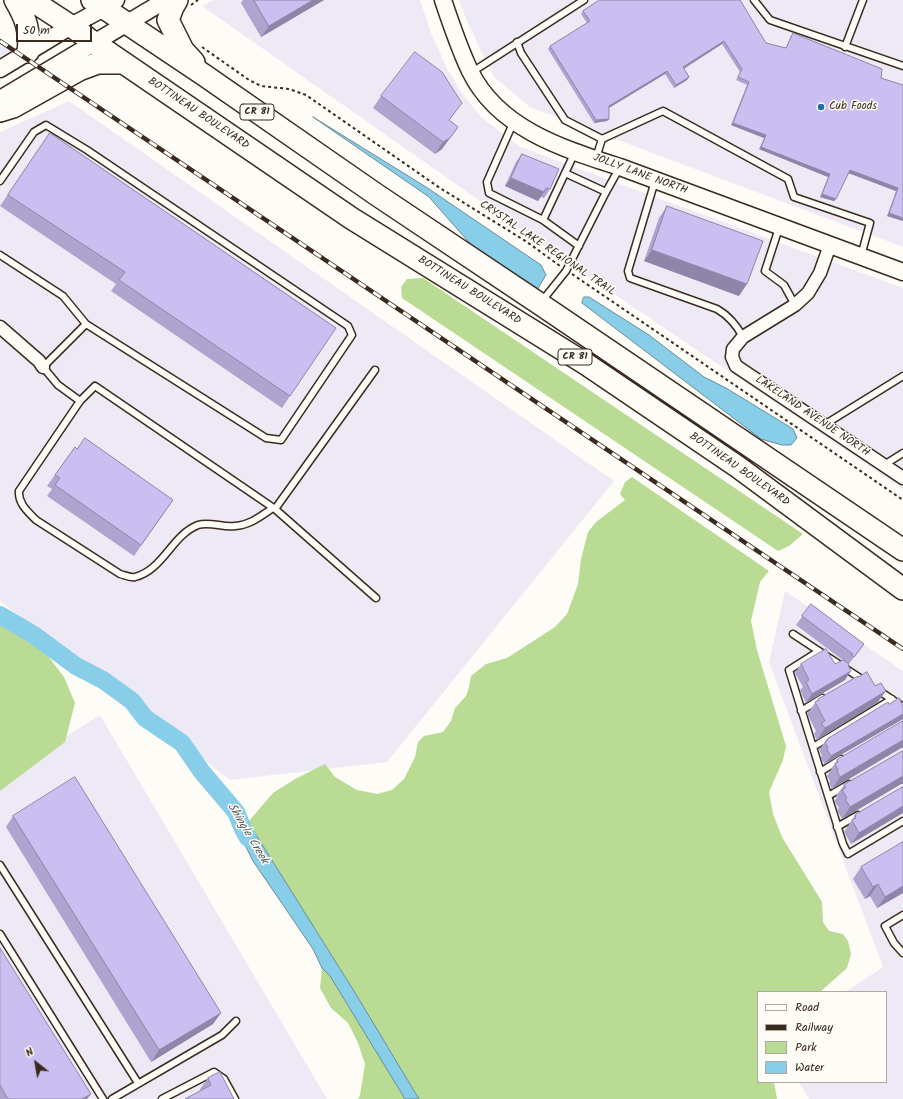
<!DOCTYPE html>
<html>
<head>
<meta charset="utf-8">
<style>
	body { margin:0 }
	#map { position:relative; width:903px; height:1099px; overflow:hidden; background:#fdfcf7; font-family:Kalam,sans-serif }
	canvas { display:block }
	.legend { position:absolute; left:757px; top:991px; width:130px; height:92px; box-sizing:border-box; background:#fdfcf7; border:1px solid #afa8a0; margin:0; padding:5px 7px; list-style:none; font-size:12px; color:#3b2a1e }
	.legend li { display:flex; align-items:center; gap:8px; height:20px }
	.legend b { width:20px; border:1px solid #afa8a0 }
	.north { position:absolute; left:16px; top:1043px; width:40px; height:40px; -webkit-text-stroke:3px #fdfcf7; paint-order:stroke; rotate:329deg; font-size:11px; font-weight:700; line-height:16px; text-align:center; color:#3b2a1e }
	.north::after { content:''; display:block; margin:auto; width:14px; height:18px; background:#3b2a1e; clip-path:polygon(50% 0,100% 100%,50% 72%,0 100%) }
	.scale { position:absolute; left:16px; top:24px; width:76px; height:18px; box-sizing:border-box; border:2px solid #3b2a1e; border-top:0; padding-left:5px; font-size:12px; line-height:14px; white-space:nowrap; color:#3b2a1e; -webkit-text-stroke:3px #fdfcf7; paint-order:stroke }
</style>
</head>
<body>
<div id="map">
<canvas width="903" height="1099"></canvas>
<ul class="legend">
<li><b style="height:5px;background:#fdfcf7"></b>Road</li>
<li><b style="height:5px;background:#3b2a1e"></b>Railway</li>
<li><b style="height:11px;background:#b9db94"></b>Park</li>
<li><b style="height:11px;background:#88cee9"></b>Water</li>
</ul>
<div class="north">N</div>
<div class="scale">50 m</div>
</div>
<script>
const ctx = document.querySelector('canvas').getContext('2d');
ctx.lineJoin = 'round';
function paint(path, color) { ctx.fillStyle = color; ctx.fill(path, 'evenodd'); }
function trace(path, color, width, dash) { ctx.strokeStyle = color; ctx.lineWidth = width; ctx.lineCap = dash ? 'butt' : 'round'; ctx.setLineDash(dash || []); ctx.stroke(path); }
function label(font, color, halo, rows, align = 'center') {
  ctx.font = font + ' Kalam,sans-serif'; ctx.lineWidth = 3; ctx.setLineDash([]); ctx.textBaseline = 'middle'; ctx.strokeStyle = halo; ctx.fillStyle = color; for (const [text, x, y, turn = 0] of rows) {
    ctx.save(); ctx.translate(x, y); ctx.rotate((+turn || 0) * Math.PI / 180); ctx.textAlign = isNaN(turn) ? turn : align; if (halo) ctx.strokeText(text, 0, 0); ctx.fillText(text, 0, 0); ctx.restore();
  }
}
paint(new Path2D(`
	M 213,0 L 420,0 L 431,33 L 447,68 L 461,92 L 481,117 L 519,146 L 579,169 L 903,288 L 903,489 L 577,269 L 202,6 Z
	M 459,0 L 903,0 L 903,247 L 530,107 L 493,76 L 467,21 Z
	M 0,43 L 16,53 L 0,63 Z
	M 69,101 L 614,481 L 387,762 L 230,780 L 0,601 L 0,132 Z
	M 785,591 L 903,671 L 903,1099 L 809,1099 L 799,1082 L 886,1082 L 886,992 L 845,992 L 883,967 L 769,662 Z
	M 100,715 L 327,1099 L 0,1099 L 0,778 Z`), '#eeeaf5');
paint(new Path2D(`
	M 423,278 L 803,534 L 789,546 L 778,551 L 402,298 L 401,287 L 407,279 Z
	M 632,477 L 769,571 L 760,582 L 751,621 L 757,650 L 786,746 L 783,760 L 769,792 L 773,814 L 782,837 L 822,902 L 823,922 L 829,931 L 843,934 L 848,941 L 851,954 L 847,968 L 820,992 L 758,992 L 758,1082 L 774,1082 L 777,1099 L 419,1099 L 357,996 L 248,822 L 273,793 L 295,779 L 325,764 L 335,777 L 357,790 L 377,794 L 392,790 L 404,779 L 415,757 L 418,742 L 424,736 L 443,732 L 451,721 L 455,708 L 466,696 L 469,687 L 471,676 L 486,664 L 507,658 L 555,627 L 567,614 L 578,584 L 581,559 L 588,532 L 596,522 L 625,500 L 620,494 L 625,482 Z
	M 0,621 L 48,656 L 64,677 L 75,703 L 65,742 L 0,791 Z
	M 322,968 L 330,976 L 405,1099 L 358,1099 L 360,1095 L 365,1064 L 358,1043 L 348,1023 L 331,1008 L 320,988 Z`), '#b9db94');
const water = new Path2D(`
	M 313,117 L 426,187 L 541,265 L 546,275 L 537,290 L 474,248 L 429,197 Z
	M 584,297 L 589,297 L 649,335 L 704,377 L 726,388 L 793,429 L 797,438 L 791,445 L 782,445 L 761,439 L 582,303 Z
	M 238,810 L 248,822 L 357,996 L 419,1099 L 405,1099 L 330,976 L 322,968 L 313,949 L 253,861 L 236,827 Z`);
paint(water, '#88cee9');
trace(water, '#698c98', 1);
trace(new Path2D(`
	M 0,615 L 34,635 L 76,666 L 103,680 L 132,701 L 145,718 L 182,743 L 202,772 L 236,812 L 243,829 L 248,838`), '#88cee9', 18);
const lane = new Path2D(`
	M 754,0 L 770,20 L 903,66
	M 517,42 L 521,53 L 565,120 L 602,139 L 663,111 L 788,179 L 794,197 L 870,223 L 861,256
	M 845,47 L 863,0
	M 472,72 L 584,0
	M 514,121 L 487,182 L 489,193 L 543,220 L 579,246
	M 596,158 L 602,139
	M 0,181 L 34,132 L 46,125 L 87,150 L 348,326 L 352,335 L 281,440 L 266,438 L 86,324 L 43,367 L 58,385 L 80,401 L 19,491 C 18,503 27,511 36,520 L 120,574 C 124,575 130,578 135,577 C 163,570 172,535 198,525 C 210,521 223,528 235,526 C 250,525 261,516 273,508
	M 655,181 L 628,271 L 630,278 L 717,309 C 729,316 736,324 743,337
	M 606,192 L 620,167
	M 543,220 L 575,152
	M 779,228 L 765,271 L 784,285 L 795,305
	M 0,255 L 63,296 L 86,324
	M 542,301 L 566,271 L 606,192 L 565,173
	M 80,401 L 95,386 L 275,509 L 376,598
	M 824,425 L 903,376
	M 884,465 L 903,453
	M 275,509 L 375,370
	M 793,634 L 863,680
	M 819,651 L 789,670 L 843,844 L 848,854 L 903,821
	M 878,690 L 903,707
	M 801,711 L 822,698
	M 813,747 L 892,699
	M 820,772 L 841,759
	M 828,796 L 849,784
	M 837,827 L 858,815
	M 0,865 L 138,1083
	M 903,915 L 885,926 L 894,943 L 903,953
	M 0,934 L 103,1099
	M 112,1099 L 222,1035 L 236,1021
	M 162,1099 L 214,1072 L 224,1079 L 235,1099`);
const street = new Path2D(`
	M 830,245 L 820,273 L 808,293 L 795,305 L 743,337 L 733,349 L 732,357 L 736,366 L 903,478
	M 0,327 L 39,361 L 43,367`);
const secondary = new Path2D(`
	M 443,0 C 451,24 459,48 470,71 C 498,129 564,149 620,167 L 903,272
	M 0,69 L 71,26 L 104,8 L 116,0
	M 0,99 L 166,0`);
const highway = new Path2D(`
	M 15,0 C 25,17 31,31 28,52
	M 31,0 L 71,26 L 93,42 L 351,218 L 586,364 L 738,467 L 903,589
	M 92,0 L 204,75 L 377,195 L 540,304 L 903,550
	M 177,0 L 173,7 L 168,20 L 183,50 L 194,62
	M 0,111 L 13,107 L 79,70 L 98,63 L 123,63`);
trace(lane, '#3b2a1e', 9);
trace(street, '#3b2a1e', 15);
trace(secondary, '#3b2a1e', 19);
trace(highway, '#3b2a1e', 24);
trace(new Path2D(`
	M 191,5 L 198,0
	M 202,47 L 249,80 L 261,86 L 289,89 L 306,95 L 440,188 L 527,242 L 560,266
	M 572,274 L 903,500`), '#3b2a1e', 2, [3, 3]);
trace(lane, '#fdfcf7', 6);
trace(street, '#fdfcf7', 12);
trace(secondary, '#fdfcf7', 16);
trace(highway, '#fdfcf7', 21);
const rail = new Path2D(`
	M 0,41 L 903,649`);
trace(rail, '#3b2a1e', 4.5);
trace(rail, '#fdfcf7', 3, [9]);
paint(new Path2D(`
	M 243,0 L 324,0 L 261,37 L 241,3 Z
	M 583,11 L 766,43 L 786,48 L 791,36 L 793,33 L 881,78 L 903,85 L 903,221 L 887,216 L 896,191 L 849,173 L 834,201 L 820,197 L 828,177 L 759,149 L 764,138 L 731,125 L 747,85 L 736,80 L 740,72 L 722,44 L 684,69 L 689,77 L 687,80 L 674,88 L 665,74 L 609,108 L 609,119 L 607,121 L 594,123 L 548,49 L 550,46 L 587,23 L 581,14 Z
	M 381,96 L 454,114 L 449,120 L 450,138 L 442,149 L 435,154 L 373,108 Z
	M 50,133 L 290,396 L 282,408 L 111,291 L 116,284 L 0,206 Z
	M 522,154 L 550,189 L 544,198 L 541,197 L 538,201 L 505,186 L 516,162 Z
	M 667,206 L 739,296 L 644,261 L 659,218 Z
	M 75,447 L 173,500 L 134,556 L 47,496 L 52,489 L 47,486 Z
	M 811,604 L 864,644 L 848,665 L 845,680 L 806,703 L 800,690 L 803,687 L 795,673 L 801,664 L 835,664 L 844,661 L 796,625 Z
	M 818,699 L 878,702 L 817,740 L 814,734 L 816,731 L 807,714 Z
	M 889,704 L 903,706 L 903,719 L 825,764 L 821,759 L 821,757 L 822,756 L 819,750 L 827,739 Z
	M 901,748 L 832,789 L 829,783 L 830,781 L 827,776 L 837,760 Z
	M 903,751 L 903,784 L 901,784 L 842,819 L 837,810 L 839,808 L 834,801 L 837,798 L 836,796 L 844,785 Z
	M 903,787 L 851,844 L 844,832 L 855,815 Z
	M 13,816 L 213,1024 L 151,1062 L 6,827 Z
	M 861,867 L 903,893 L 877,908 L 870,896 L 865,899 L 853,879 Z
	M 0,948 L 87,1099 L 0,1099 Z
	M 208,1078 L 234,1099 L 201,1091 L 200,1089 Z`), '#afa4cf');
paint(new Path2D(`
	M 313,0 L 324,0 L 261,37 L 269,26 Z
	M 724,41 L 722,44 L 681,70 L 683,67 Z
	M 667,71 L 665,74 L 607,109 L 609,106 Z
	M 689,77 L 687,80 L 674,88 L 676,85 Z
	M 609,119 L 607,121 L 594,123 L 596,120 Z
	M 733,123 L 766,135 L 764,138 L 731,125 Z
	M 458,127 L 442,149 L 435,154 L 443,142 Z
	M 761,147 L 830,174 L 828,177 L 759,149 Z
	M 850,170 L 898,188 L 896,191 L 848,173 Z
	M 511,178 L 544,192 L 538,201 L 505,186 Z
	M 822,194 L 836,199 L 834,201 L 820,197 Z
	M 889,213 L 903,218 L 903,221 L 887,216 Z
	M 652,250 L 747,284 L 739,296 L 644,261 Z
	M 851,671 L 845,680 L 806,703 L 812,694 Z
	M 886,691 L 878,702 L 817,740 L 825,728 Z
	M 903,714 L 903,719 L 825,764 L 831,756 Z
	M 903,740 L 903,748 L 901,748 L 832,789 L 840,777 Z
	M 903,776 L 903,784 L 901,784 L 842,819 L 850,807 Z
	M 903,806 L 903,813 L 851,844 L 859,833 Z
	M 878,884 L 870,896 L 865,899 L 873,887 Z
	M 903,886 L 903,893 L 877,908 L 885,897 Z
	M 221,1013 L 213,1024 L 151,1062 L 159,1050 Z
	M 91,1094 L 87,1099 L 82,1099 Z`), '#8e86a9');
const building = new Path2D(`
	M 254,0 L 313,0 L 269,26 Z
	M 600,0 L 740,0 L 766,43 L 786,48 L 793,33 L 882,69 L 881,78 L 903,85 L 903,218 L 889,213 L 898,188 L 850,170 L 836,199 L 822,194 L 830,174 L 761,147 L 766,135 L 733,123 L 749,82 L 738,77 L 742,69 L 724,41 L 683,67 L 689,77 L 676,85 L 667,71 L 609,106 L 609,119 L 596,120 L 550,46 L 590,21 L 583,11 Z
	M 415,52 L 442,72 L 462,103 L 449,120 L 458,127 L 450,138 L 443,142 L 381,96 Z
	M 50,133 L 336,328 L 290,396 L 119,280 L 125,272 L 8,195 Z
	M 522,154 L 559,169 L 550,189 L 546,188 L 544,192 L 511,178 Z
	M 667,206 L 763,241 L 747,284 L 652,250 Z
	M 85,438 L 173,500 L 141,545 L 55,485 L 60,478 L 55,475 L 75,447 L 77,449 Z
	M 811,604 L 864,644 L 854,657 L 851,655 L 853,654 L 802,616 Z
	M 826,649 L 835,664 L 843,660 L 849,664 L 848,665 L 851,671 L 812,694 L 806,682 L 809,680 L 801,664 Z
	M 867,672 L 875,686 L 881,683 L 886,691 L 825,728 L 821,723 L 825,721 L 815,702 L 819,700 L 818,699 L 858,676 L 858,677 Z
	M 899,698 L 903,706 L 903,714 L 831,756 L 827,750 L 827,749 L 828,748 L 825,742 L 828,740 L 827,739 L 888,702 L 889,704 Z
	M 903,721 L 903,740 L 840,777 L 837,771 L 838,770 L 835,764 L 838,762 L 837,760 Z
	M 903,751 L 903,776 L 850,807 L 845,799 L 847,798 L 842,790 L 846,788 L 844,785 Z
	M 75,777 L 221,1013 L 159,1050 L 13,816 Z
	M 903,787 L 903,806 L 859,833 L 852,820 L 856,818 L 855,815 Z
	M 903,842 L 903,886 L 885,897 L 878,884 L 873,887 L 861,867 Z
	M 0,948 L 91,1094 L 82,1099 L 8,1099 L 0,1085 Z
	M 220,1072 L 234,1099 L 185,1099 L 211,1085 L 208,1078 Z`);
paint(building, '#cbbff1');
trace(building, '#8e86a9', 1);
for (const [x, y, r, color] of [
	[821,107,4,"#1f6fb2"]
]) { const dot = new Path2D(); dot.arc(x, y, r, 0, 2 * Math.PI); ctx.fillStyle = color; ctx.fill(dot); trace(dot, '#fdfcf7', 1.5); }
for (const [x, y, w] of [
	[257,112,34],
	[575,357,34]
]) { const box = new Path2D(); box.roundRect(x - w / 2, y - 8, w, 16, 3); ctx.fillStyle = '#fdfcf7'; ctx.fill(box); trace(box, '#3b2a1e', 1); }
label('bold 10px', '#3b2a1e', null, [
	["CR 81",257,112],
	["CR 81",575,357]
]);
label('11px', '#3b2a1e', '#fdfcf7', [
	["Cub Foods",829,107]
], 'left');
label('11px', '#3b2a1e', '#fdfcf7', [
	["BOTTINEAU BOULEVARD",198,114,34],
	["JOLLY LANE NORTH",640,175,20],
	["CRYSTAL LAKE REGIONAL TRAIL",547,249,34],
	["BOTTINEAU BOULEVARD",469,291,32],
	["LAKELAND AVENUE NORTH",812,417,34],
	["BOTTINEAU BOULEVARD",739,470,35]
]);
label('italic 12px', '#525b5b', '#fdfcf7', [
	["Shingle Creek",247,834,59]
]);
</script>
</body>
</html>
